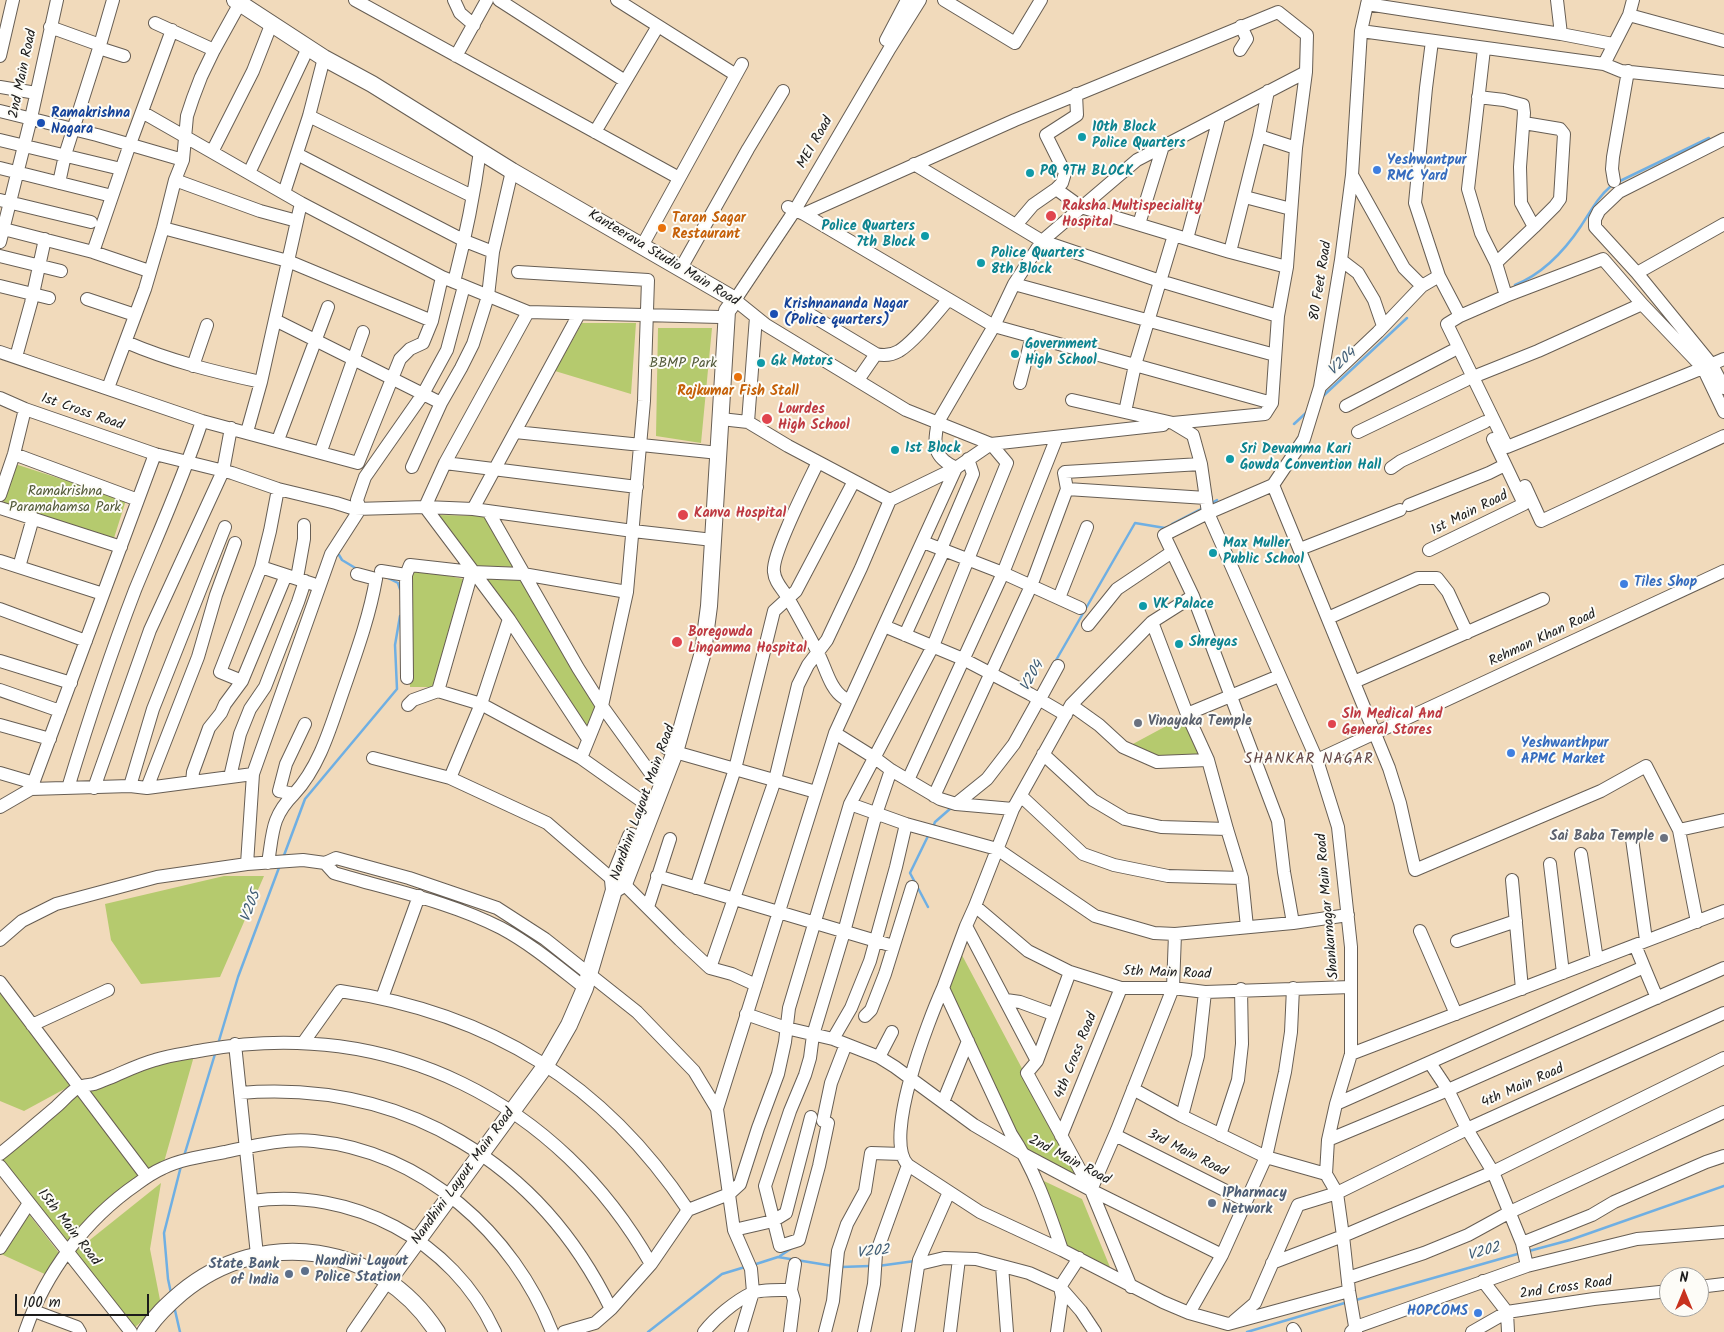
<!DOCTYPE html>
<html>
<head>
<meta charset="utf-8">
<style>
	body { margin:0 }
	#map { position:relative; width:1724px; height:1332px; overflow:hidden; background:#f1dabb; font-family:Kalam,sans-serif }
	canvas { display:block }
	.north { position:absolute; left:1659px; top:1267px; width:50px; height:50px; box-sizing:border-box; background:#fdfcf7; border:1px solid #a3a29f; border-radius:50%; rotate:0deg; font-size:14px; font-weight:700; line-height:20px; text-align:center; color:#1c1c1c }
	.north::after { content:''; display:block; margin:auto; width:18px; height:22px; background:#c8321e; clip-path:polygon(50% 0,100% 100%,50% 72%,0 100%) }
	.scale { position:absolute; left:15px; top:1294px; width:134px; height:22px; box-sizing:border-box; border:2px solid #1c1c1c; border-top:0; padding-left:6px; font-size:15px; line-height:18px; white-space:nowrap; color:#1c1c1c; -webkit-text-stroke:4px #fdfcf7; paint-order:stroke }
</style>
</head>
<body>
<div id="map">
<canvas width="1724" height="1332"></canvas>
<div class="north">N</div>
<div class="scale">100 m</div>
</div>
<script>
const ctx = document.querySelector('canvas').getContext('2d');
ctx.lineJoin = 'round';
function paint(path, color) { ctx.fillStyle = color; ctx.fill(path, 'evenodd'); }
function trace(path, color, width, dash) { ctx.strokeStyle = color; ctx.lineWidth = width; ctx.lineCap = dash ? 'butt' : 'round'; ctx.setLineDash(dash || []); ctx.stroke(path); }
function label(font, color, halo, rows, align = 'center') {
  ctx.font = font + ' Kalam,sans-serif'; ctx.lineWidth = 4; ctx.setLineDash([]); ctx.textBaseline = 'middle'; ctx.strokeStyle = halo; ctx.fillStyle = color; for (const [text, x, y, turn = 0] of rows) {
    ctx.save(); ctx.translate(x, y); ctx.rotate((+turn || 0) * Math.PI / 180); ctx.textAlign = isNaN(turn) ? turn : align; if (halo) ctx.strokeText(text, 0, 0); ctx.fillText(text, 0, 0); ctx.restore();
  }
}
paint(new Path2D(`
	M 582,323 L 636,323 L 631,394 L 555,371 Z
	M 658,328 L 712,328 L 701,443 L 656,436 Z
	M 15,464 L 126,500 L 114,538 L 3,503 Z
	M 437,515 L 485,516 L 515,567 L 474,566 Z
	M 412,569 L 464,579 L 435,687 L 410,687 L 409,576 Z
	M 482,577 L 522,577 L 597,702 L 587,726 Z
	M 1183,717 L 1202,757 L 1158,757 L 1131,745 Z
	M 224,876 L 264,876 L 220,977 L 141,984 L 111,940 L 105,904 Z
	M 955,942 L 1080,1178 L 1015,1151 L 937,987 Z
	M 0,988 L 70,1086 L 24,1111 L 0,1101 Z
	M 194,1056 L 164,1162 L 148,1173 L 86,1092 L 154,1064 Z
	M 79,1092 L 143,1178 L 66,1252 L 0,1162 L 0,1156 Z
	M 1029,1174 L 1082,1199 L 1112,1272 L 1065,1248 Z
	M 161,1183 L 150,1249 L 161,1305 L 134,1328 L 71,1255 Z
	M 28,1213 L 59,1253 L 49,1276 L 1,1254 Z`), '#b5ca6e');
trace(new Path2D(`
	M 1620,181 L 1709,138
	M 1515,285 C 1542,274 1565,250 1581,226 C 1591,211 1597,198 1611,186
	M 1322,397 L 1407,318
	M 1294,424 L 1307,412
	M 1210,504 L 1217,500
	M 1172,524 L 1203,508
	M 339,555 L 342,560 L 357,569
	M 386,577 L 398,583 L 400,589
	M 1055,662 L 1135,523 L 1165,528 L 1167,527
	M 933,827 L 935,822 L 951,808
	M 283,858 L 305,799 L 397,689 L 395,645 L 400,616
	M 928,907 L 910,873 L 929,834
	M 218,1044 L 238,977 L 280,865
	M 184,1156 L 215,1054
	M 1529,1251 L 1570,1240 L 1724,1186
	M 780,1256 L 792,1248
	M 753,1265 L 778,1257 L 833,1266
	M 878,1266 L 915,1261
	M 841,1267 L 870,1266
	M 171,1293 L 168,1279 L 164,1233 L 181,1166
	M 1356,1300 L 1521,1253
	M 174,1306 L 180,1332
	M 648,1332 L 722,1274 L 745,1267
	M 1247,1332 L 1348,1302`), '#6fafe3', 2.5);
const minor = new Path2D(`
	M 355,0 L 679,178
	M 454,0 L 460,13 L 474,25
	M 499,0 L 625,81
	M 617,0 L 736,75
	M 920,0 L 890,48 L 795,210 L 735,300 L 766,325 L 906,410 L 991,444 L 1163,425
	M 944,0 L 1015,43 L 1041,0
	M 1557,0 L 1561,34
	M 1367,4 L 1561,34 L 1613,44
	M 1629,15 L 1724,41
	M 155,23 L 214,50
	M 50,27 L 100,45 L 113,0
	M 1361,31 L 1604,64 L 1621,71 L 1724,82
	M 886,40 L 907,0
	M 1432,41 L 1426,88 L 1415,203 L 1439,276 L 1460,316
	M 99,48 L 124,56
	M 1484,49 L 1468,189 L 1481,233 L 1496,263 L 1506,296
	M 1240,50 L 1247,39 L 1241,26
	M 0,56 L 13,0
	M 456,56 L 487,0
	M 1604,64 L 1629,15 L 1633,0
	M 0,87 L 36,93
	M 1478,97 L 1504,100 L 1523,105 L 1524,113 L 1520,167 L 1521,203 L 1534,227 L 1496,263
	M 0,111 L 97,135 L 183,160
	M 142,112 L 301,203 L 442,277 L 528,312
	M 309,116 L 472,196
	M 1524,123 L 1560,129 L 1564,134 L 1560,199 L 1555,206 L 1534,227
	M 595,132 L 658,26
	M 1259,136 L 1296,148
	M 1724,139 L 1619,192 L 1599,211 L 1595,219 L 1595,227 L 1637,273 L 1712,365 L 1724,388
	M 0,140 L 121,169
	M 212,152 L 253,71 L 271,25
	M 297,154 L 465,241 L 493,252
	M 914,164 L 1042,241 L 1160,281 L 1278,316
	M 0,168 L 112,196
	M 249,173 L 308,48
	M 1352,175 L 1404,268 L 1422,286 L 1439,276
	M 175,180 L 260,211 L 297,221
	M 1614,181 L 1612,169 L 1613,157 L 1628,71
	M 59,183 L 65,155 L 100,45
	M 1056,189 L 1062,183 L 1065,173 L 1046,135 L 1077,115 L 1076,94
	M 284,193 L 309,116 L 324,58
	M 1245,197 L 1291,209
	M 0,200 L 91,222
	M 788,207 L 804,214 L 1015,120 L 1278,12 L 1307,35 L 1306,72 L 1296,148 L 1287,267 L 1278,316 L 1272,403 L 1265,414 L 1173,423 L 1072,400
	M 804,214 L 994,326 L 1272,403
	M 1139,224 L 1163,146
	M 1016,225 L 1033,205 L 1056,189 L 1081,207 L 1230,252 L 1287,267
	M 0,228 L 93,252 L 149,271
	M 163,228 L 288,261 L 432,321
	M 1187,239 L 1219,118
	M 0,242 L 31,118 L 57,0
	M 642,246 L 742,64
	M 93,252 L 130,144 L 172,30
	M 1230,252 L 1259,136 L 1268,91
	M 0,256 L 61,271
	M 1603,259 L 1642,304 L 1703,368 L 1507,447 L 1447,324 L 1460,316 L 1506,296 Z
	M 1341,260 L 1358,273 L 1374,300 L 1383,326
	M 681,268 L 748,149 L 783,91
	M 518,272 L 648,280 L 644,401 L 627,592 L 602,706 L 581,758
	M 1637,273 L 1724,224
	M 454,282 C 465,239 474,196 480,151
	M 1014,284 L 1275,355
	M 0,286 L 49,298
	M 87,299 L 135,315
	M 801,309 L 876,354 C 884,356 892,355 899,351 C 915,341 935,315 948,300
	M 756,317 L 748,422 L 788,446 L 890,500 L 956,468
	M 275,320 L 441,403
	M 126,342 C 170,361 215,372 261,382
	M 0,352 L 202,421 L 358,463 L 400,359 L 410,349 L 423,343 L 432,321 L 442,277
	M 16,357 L 31,303 L 45,239
	M 1724,359 L 1703,368 L 1724,412
	M 193,366 L 207,325
	M 1473,377 L 1538,351 L 1642,304
	M 858,380 L 876,354
	M 1020,383 L 1032,336
	M 1320,387 L 1378,332 L 1422,286
	M 108,388 L 145,289 L 163,228 L 175,180 L 183,160 L 187,116 L 193,98 L 201,77 L 214,50 L 240,3
	M 0,398 L 25,409 L 155,454 L 232,473 L 278,489 L 336,503 L 355,509 L 425,507 L 473,509 L 633,531 L 713,540
	M 1346,406 L 1452,351
	M 1125,412 L 1135,365 L 1174,235
	M 721,419 L 748,422
	M 1173,423 L 1193,435 L 1201,464 L 1208,513 L 1317,760 L 1338,827 L 1351,947 L 1351,1054 L 1336,1104 L 1328,1140 L 1326,1174 L 1337,1193 L 1343,1236 L 1349,1291 L 1356,1332
	M 247,432 L 261,382 L 301,203
	M 515,432 L 719,453
	M 1358,432 L 1466,380
	M 278,440 L 328,307
	M 321,451 L 363,332
	M 14,454 L 138,500
	M 818,462 C 809,481 771,555 774,572 C 775,583 783,589 788,598 C 798,615 807,632 816,649 C 825,664 829,689 844,698
	M 445,463 L 637,487
	M 412,467 L 441,403 L 461,368 L 473,344 L 488,296 L 493,252 L 512,171
	M 956,468 C 933,457 933,445 938,422 L 994,326 L 1014,284 L 1042,241 L 1137,160 L 1306,72
	M 1391,468 L 1401,461 L 1485,422
	M 1273,485 L 1389,768 L 1400,803 L 1415,870 L 1601,791 L 1646,766 L 1679,830 L 1697,922
	M 1525,486 L 1541,521 L 1724,436
	M 1067,489 L 1206,498
	M 0,495 L 14,454 L 25,409
	M 1409,505 L 1489,473 L 1505,465
	M 0,508 L 121,547
	M 473,509 L 579,314
	M 488,511 L 578,668 L 602,706 L 654,778
	M 923,542 L 1003,573 L 1080,608
	M 941,549 L 973,474 L 968,459
	M 1300,549 L 1400,510
	M 1429,550 L 1524,504 L 1493,439
	M 0,561 L 103,594
	M 19,567 L 33,518
	M 261,567 L 313,584
	M 381,571 L 406,575
	M 297,578 L 304,539 L 304,525
	M 1193,596 L 1278,821 L 1284,872 L 1293,923
	M 1059,598 L 1087,527
	M 0,609 L 86,641
	M 1328,618 L 1418,578 L 1437,578 L 1448,592 L 1467,633
	M 1152,622 L 1187,714 L 1208,760 L 1227,829 L 1242,878 L 1247,927
	M 1088,625 L 1117,589 L 1172,552
	M 884,626 L 963,659 L 1030,694 L 1066,715
	M 905,635 L 944,550
	M 0,661 L 71,683
	M 407,678 L 406,575 L 410,565 L 472,572 L 523,574 L 627,592
	M 242,681 L 220,672 L 261,567 L 270,531 L 278,489
	M 1354,682 L 1543,599
	M 0,690 L 60,711
	M 438,691 L 472,572
	M 1040,699 L 1058,666
	M 408,705 L 413,700 L 438,691 L 481,704 L 581,758 L 653,809
	M 1071,705 L 1099,725 L 1123,747 L 1157,762 L 1208,760
	M 1187,714 L 1279,676
	M 305,724 L 286,764 L 279,791 L 294,794 C 319,767 330,729 342,694 C 355,656 369,619 376,579 L 357,574
	M 0,725 L 50,739
	M 835,733 L 875,758 L 891,770 L 940,799 L 956,804 L 1013,809
	M 588,739 L 509,619 L 425,507 L 445,463 L 528,312 L 720,317
	M 666,748 L 675,752 L 816,792
	M 1043,754 L 1093,800 L 1125,819 L 1161,827 L 1227,829
	M 373,758 L 450,778 L 547,823 L 613,880
	M 1317,760 L 1724,571
	M 0,773 L 34,783
	M 230,777 L 240,734 L 250,709 L 265,687 L 298,602 L 305,581
	M 450,778 L 481,704 L 509,619
	M 908,780 L 1003,573 L 1057,437
	M 192,782 L 193,772 L 209,728 L 221,713 L 225,704 L 242,681 L 286,575
	M 130,786 L 153,709 L 225,527
	M 68,788 C 88,722 110,655 135,590 C 158,534 183,479 202,421
	M 94,788 L 150,630 L 223,471 L 231,428
	M 147,788 L 198,657 L 216,595 L 235,543
	M 31,789 L 155,454
	M 934,796 L 1031,586 L 1067,489 L 1064,473 L 1065,472 L 1201,464
	M 1021,796 L 1083,854 L 1114,865 L 1168,876 L 1242,878
	M 850,804 L 906,824 L 997,849 L 1095,916 L 1154,933 L 1175,934 L 1293,923 L 1348,915
	M 956,804 L 987,779 L 1014,744 L 1039,699
	M 0,807 L 31,789 L 130,786 L 147,788 L 253,774
	M 1679,830 L 1724,820
	M 1632,839 L 1646,940
	M 1581,854 L 1597,960
	M 268,863 C 273,833 271,817 294,794
	M 325,863 L 334,873 C 390,890 448,901 501,928 C 531,944 558,967 585,988
	M 247,864 L 253,774 L 331,554 L 360,509 L 357,500 L 365,477 L 423,394 L 447,350 L 464,286
	M 1550,864 L 1563,973
	M 657,876 L 893,946
	M 1512,880 L 1522,989
	M 624,884 L 680,940 L 710,968 L 732,974 L 756,985
	M 696,888 L 735,769 L 774,611 L 796,591 L 854,481
	M 975,906 L 1028,951 L 1070,972 L 1121,988 L 1173,988 L 1205,992 L 1351,987
	M 648,907 L 670,839
	M 966,926 L 1037,1061 L 1027,1073 L 1091,1190 L 1131,1287
	M 1420,931 L 1456,1014
	M 0,940 L 22,921 L 56,904 L 157,877 L 247,864 L 303,860 L 325,863 L 336,858 L 409,878 L 497,908 L 545,939 L 637,1012 L 694,1071 L 717,1109 L 734,1230 L 751,1269 L 753,1292 L 741,1332
	M 1457,941 L 1516,921
	M 1644,967 L 1657,998
	M 710,968 L 775,780 L 798,685 L 808,665 L 827,640 L 861,568 L 890,500
	M 0,982 L 147,1177
	M 943,988 C 929,1019 882,1139 908,1165 L 980,1212 L 1062,1250
	M 382,998 L 419,896
	M 1006,1000 L 1020,1002 L 1053,1014
	M 746,1014 L 786,1028 L 833,1039 L 879,1057 L 895,1067 L 974,1125 L 1025,1155 L 1091,1190 L 1222,1255
	M 865,1016 L 871,1010 L 885,974 L 912,887
	M 32,1025 L 108,990
	M 833,1039 L 851,1008 L 870,961 L 896,867 L 906,824
	M 303,1043 L 340,991 C 490,1013 604,1083 688,1210
	M 235,1044 L 257,1255
	M 1351,1054 L 1724,911
	M 879,1057 L 892,1032
	M 1037,1061 L 1070,972
	M 1430,1063 L 1448,1090 L 1467,1129 L 1493,1172 L 1522,1243 L 1527,1266
	M 1133,1089 L 1182,1116 L 1266,1157 L 1326,1174
	M 240,1093 C 404,1080 540,1163 611,1309
	M 943,1102 L 968,1041
	M 1336,1104 L 1644,967 L 1635,945
	M 1182,1116 L 1198,1056 L 1205,992
	M 823,1121 L 831,1083 L 846,1044
	M 828,1123 L 819,1166 L 799,1240 L 780,1246 L 765,1186 L 790,1111 L 805,1075 L 810,1058 L 813,1035 L 844,932 L 876,814 L 891,770
	M 1115,1135 L 1246,1201
	M 1220,1135 L 1238,1080 L 1242,1044 L 1241,989
	M 1061,1136 L 1121,988
	M 1328,1140 L 1448,1090 L 1724,968
	M 0,1154 C 19,1139 37,1123 56,1107 C 63,1101 71,1091 79,1087 C 83,1085 90,1085 94,1084 C 100,1082 106,1079 112,1077 C 126,1071 140,1064 155,1060 C 170,1055 188,1053 204,1050 C 389,1016 559,1102 651,1264
	M 0,1166 L 131,1332
	M 1091,1190 L 1117,1130 L 1173,988 L 1175,934
	M 252,1201 C 351,1187 453,1240 495,1332
	M 734,1230 L 773,1221 L 786,1213 L 811,1117
	M 1522,1243 L 1592,1215 L 1614,1202 L 1706,1162 L 1724,1156
	M 0,1248 L 29,1203
	M 1272,1263 L 1343,1236 L 1493,1172 L 1724,1058
	M 919,1264 L 944,1258 L 976,1259 L 1029,1273 L 1060,1287 L 1079,1258
	M 1002,1266 L 1007,1332
	M 1348,1278 L 1424,1253 L 1468,1235 L 1510,1212 L 1724,1112
	M 1483,1281 L 1507,1312 L 1508,1332
	M 1699,1287 L 1724,1284
	M 791,1290 L 795,1264
	M 1349,1291 L 1228,1324 L 1189,1313 L 1163,1302 L 1062,1250 C 1048,1209 1035,1170 1011,1134 L 943,988 L 966,926 L 975,906 L 1013,809 L 1071,705 L 1152,622 L 1193,596 L 1164,535 L 1208,513 L 1273,485 L 1304,439 L 1320,387 L 1341,260 L 1352,175 L 1361,31 L 1368,0
	M 34,1311 L 77,1327 L 80,1332
	M 1189,1313 L 1222,1255 L 1266,1157 L 1285,1072 L 1291,1032 L 1293,988
	M 1234,1321 L 1255,1303 L 1298,1205 L 1337,1193 L 1467,1129 L 1724,1013
	M 1293,1329 L 1295,1332
	M 25,1332 C 45,1273 86,1219 137,1184 C 145,1178 154,1172 163,1168 C 182,1159 204,1156 225,1152 C 253,1146 284,1138 314,1141 C 422,1151 514,1234 552,1332
	M 353,1332 L 388,1281
	M 564,1332 L 595,1323 L 611,1309 L 651,1264 L 688,1210 L 729,1194 L 740,1184 L 758,1128 L 778,1074 L 785,1042 L 789,1008 L 850,804 L 933,646 L 1007,463 L 991,444 L 956,468 L 835,733 L 717,1109
	M 704,1332 C 715,1318 735,1301 752,1293 C 761,1289 781,1290 791,1290 L 794,1300 L 790,1332
	M 825,1332 L 833,1301 L 838,1251 L 847,1224 L 865,1191 L 871,1153 L 902,1154
	M 864,1332 L 874,1284 L 876,1254 L 908,1165
	M 908,1332 L 919,1260 L 949,1192
	M 950,1332 L 959,1259
	M 1057,1332 L 1062,1297 L 1060,1287 L 1081,1311 L 1095,1332
	M 1351,1332 L 1356,1327 L 1527,1266 L 1637,1239 L 1724,1232
	M 1472,1332 L 1507,1312 L 1594,1299 L 1669,1291`);
const major = new Path2D(`
	M 235,0 L 324,58 L 372,84 L 512,171 L 735,300 L 727,311 L 709,606 L 703,652 L 675,752 L 624,884 L 614,890
	M 388,1281 L 546,1065 L 569,1025 L 585,988 L 614,890 L 613,880 L 631,836
	M 145,1332 C 155,1316 167,1305 181,1293 C 263,1225 379,1243 437,1332`);
trace(minor, '#675e54', 14);
trace(major, '#675e54', 18);
trace(minor, '#fff', 12);
trace(major, '#fff', 16);
for (const [x, y, r, color] of [
	[41,123,5,"#1a4fb4"],
	[1082,137,5,"#0f9aa8"],
	[1377,170,5,"#3f7fe0"],
	[1030,173,5,"#0f9aa8"],
	[1051,216,6,"#e0444e"],
	[662,228,5,"#e8710a"],
	[925,236,5,"#0f9aa8"],
	[981,263,5,"#0f9aa8"],
	[774,314,5,"#1a4fb4"],
	[1015,354,5,"#0f9aa8"],
	[761,363,5,"#0f9aa8"],
	[738,377,5,"#e8710a"],
	[767,419,6,"#e0444e"],
	[895,450,5,"#0f9aa8"],
	[1230,459,5,"#0f9aa8"],
	[683,515,6,"#e0444e"],
	[1213,553,5,"#0f9aa8"],
	[1624,584,5,"#3f7fe0"],
	[1143,606,5,"#0f9aa8"],
	[677,642,6,"#e0444e"],
	[1179,644,5,"#0f9aa8"],
	[1138,723,5,"#6b7280"],
	[1332,724,5,"#e0444e"],
	[1511,753,5,"#3f7fe0"],
	[1664,838,5,"#6b7280"],
	[1212,1203,5,"#5c6f8a"],
	[305,1271,5,"#5c6f8a"],
	[289,1274,5,"#5c6f8a"],
	[1478,1313,5,"#3f7fe0"]
]) { const dot = new Path2D(); dot.arc(x, y, r, 0, 2 * Math.PI); ctx.fillStyle = color; ctx.fill(dot); trace(dot, '#fdfcf7', 2); }
label('14px', '#1c1c1c', '#fdfcf7', [
	["2nd Main Road",24,74,-78],
	["MEI Road",816,143,-60],
	["Kanteerava Studio Main Road",663,259,31],
	["80 Feet Road",1322,281,-81],
	["1st Cross Road",82,413,19],
	["1st Main Road",1470,514,-26],
	["Rehman Khan Road",1543,639,-25],
	["Nandhini Layout Main Road",644,803,-70],
	["Shankarnagar Main Road",1329,906,-95],
	["5th Main Road",1167,974,2],
	["4th Cross Road",1077,1056,-68],
	["4th Main Road",1523,1087,-24],
	["3rd Main Road",1187,1154,27],
	["2nd Main Road",1069,1161,28],
	["Nandhini Layout Main Road",464,1177,-54],
	["15th Main Road",68,1228,52],
	["2nd Cross Road",1566,1289,-8]
]);
label('bold 14px', '#164399', '#fdfcf7', [
	["Ramakrishna",51,115],
	["Nagara",51,131],
	["Krishnananda Nagar",784,306],
	["(Police quarters)",784,322]
], 'left');
label('bold 14px', '#0d838f', '#fdfcf7', [
	["10th Block",1092,129],
	["Police Quarters",1092,145],
	["PQ 9TH BLOCK",1040,173],
	["Police Quarters",915,228,"right"],
	["7th Block",915,244,"right"],
	["Police Quarters",991,255],
	["8th Block",991,271],
	["Government",1025,346],
	["High School",1025,362],
	["Gk Motors",771,363],
	["1st Block",905,450],
	["Sri Devamma Kari",1240,451],
	["Gowda Convention Hall",1240,467],
	["Max Muller",1223,545],
	["Public School",1223,561],
	["VK Palace",1153,606],
	["Shreyas",1189,644]
], 'left');
label('bold 14px', '#366cbe', '#fdfcf7', [
	["Yeshwantpur",1387,162],
	["RMC Yard",1387,178],
	["Tiles Shop",1634,584],
	["Yeshwanthpur",1521,745],
	["APMC Market",1521,761],
	["HOPCOMS",1468,1313,"right"]
], 'left');
label('bold 14px', '#be3a42', '#fdfcf7', [
	["Raksha Multispeciality",1062,208],
	["Hospital",1062,224],
	["Lourdes",778,411],
	["High School",778,427],
	["Kanva Hospital",694,515],
	["Boregowda",688,634],
	["Lingamma Hospital",688,650],
	["Sln Medical And",1342,716],
	["General Stores",1342,732]
], 'left');
label('bold 14px', '#c56008', '#fdfcf7', [
	["Taran Sagar",672,220],
	["Restaurant",672,236],
	["Rajkumar Fish Stall",738,393,"center"]
], 'left');
label('14px', '#525939', '#fdfcf7', [
	["BBMP Park",683,365],
	["Ramakrishna",65,493],
	["Paramahamsa Park",65,509]
]);
label('bold 14px', '#5b616d', '#fdfcf7', [
	["Vinayaka Temple",1148,723],
	["Sai Baba Temple",1654,838,"right"]
], 'left');
label('bold 14px', '#4e5e75', '#fdfcf7', [
	["1Pharmacy",1222,1195],
	["Network",1222,1211],
	["Nandini Layout",315,1263],
	["Police Station",315,1279],
	["State Bank",279,1266,"right"],
	["of India",279,1282,"right"]
], 'left');
label('italic 15px', '#415e76', '#fdfcf7', [
	["V204",1343,363,-43],
	["V204",1033,677,-60],
	["V205",252,907,-69],
	["V202",873,1253,-6],
	["V202",1484,1253,-16]
]);
ctx.letterSpacing = '1px';
label('15px', '#624545', '#fdfcf7', [
	["SHANKAR NAGAR",1309,760]
]);
ctx.letterSpacing = '0px';
</script>
</body>
</html>
